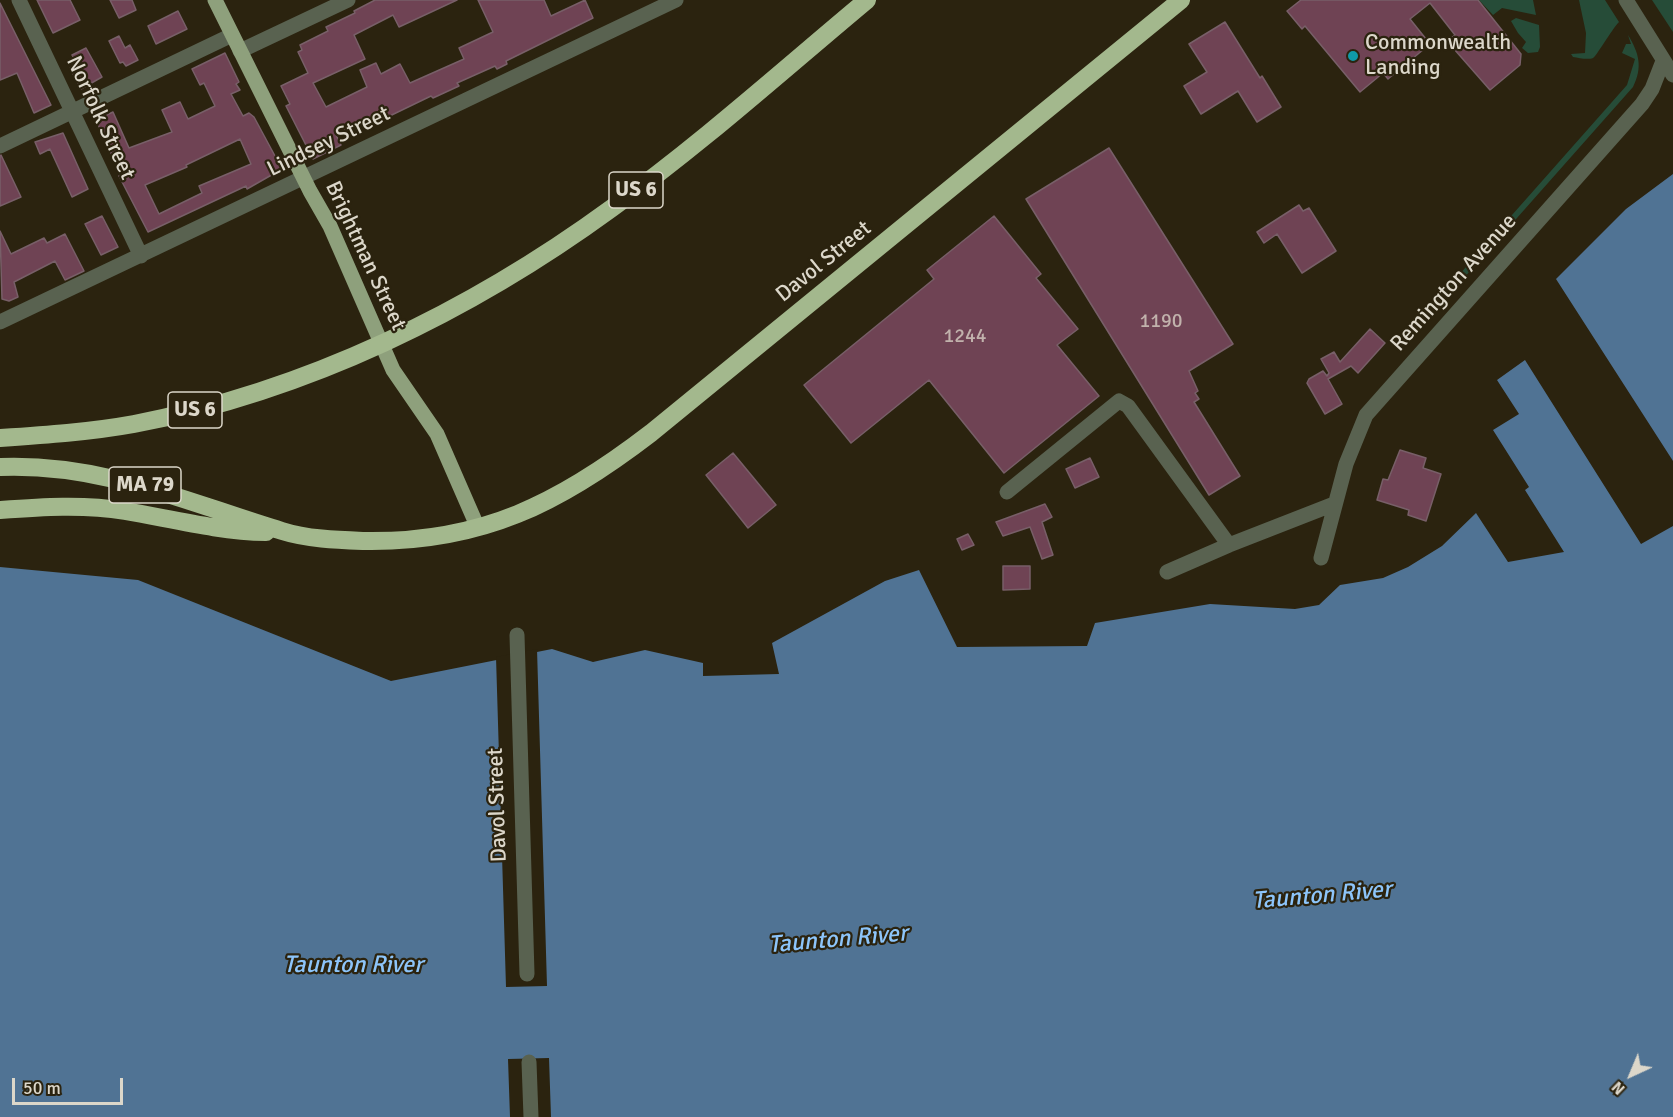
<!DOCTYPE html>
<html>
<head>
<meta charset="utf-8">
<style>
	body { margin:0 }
	#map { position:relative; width:1673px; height:1117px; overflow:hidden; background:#2b230f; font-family:Signika,sans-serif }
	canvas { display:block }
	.north { position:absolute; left:1601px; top:1045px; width:60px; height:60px; -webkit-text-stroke:4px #2b230f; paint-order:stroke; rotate:224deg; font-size:16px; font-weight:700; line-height:24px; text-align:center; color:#dcd7ca }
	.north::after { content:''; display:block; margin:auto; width:21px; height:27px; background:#dcd7ca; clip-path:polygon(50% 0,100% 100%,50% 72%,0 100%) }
	.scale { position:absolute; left:12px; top:1078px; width:111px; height:27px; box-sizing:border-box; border:3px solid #dcd7ca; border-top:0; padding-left:8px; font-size:18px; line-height:21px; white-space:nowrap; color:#dcd7ca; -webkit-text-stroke:4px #2b230f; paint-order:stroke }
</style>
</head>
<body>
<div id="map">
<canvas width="1673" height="1117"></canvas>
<div class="north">N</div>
<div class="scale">50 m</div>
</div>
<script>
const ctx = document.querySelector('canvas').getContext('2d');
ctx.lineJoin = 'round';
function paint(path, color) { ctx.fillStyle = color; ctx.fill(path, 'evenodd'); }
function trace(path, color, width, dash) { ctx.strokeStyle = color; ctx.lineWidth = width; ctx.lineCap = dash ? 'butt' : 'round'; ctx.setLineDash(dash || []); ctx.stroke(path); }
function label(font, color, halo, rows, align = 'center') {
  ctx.font = font + ' Signika,sans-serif'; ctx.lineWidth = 4.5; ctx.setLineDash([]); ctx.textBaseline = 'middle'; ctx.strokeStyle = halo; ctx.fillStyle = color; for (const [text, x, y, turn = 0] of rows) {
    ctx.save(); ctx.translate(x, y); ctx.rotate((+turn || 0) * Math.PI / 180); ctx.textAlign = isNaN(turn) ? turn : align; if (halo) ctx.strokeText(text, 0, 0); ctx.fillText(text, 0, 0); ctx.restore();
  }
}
paint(new Path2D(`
	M 1479,0 L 1533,0 L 1536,15 L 1502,8 L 1493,15 Z
	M 1579,0 L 1605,0 L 1619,22 C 1612,29 1596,57 1593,58 C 1588,60 1579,58 1573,57 L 1571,54 L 1585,53 L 1586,33 Z
	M 1652,0 L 1673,0 L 1673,32 Z
	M 1516,18 L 1539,25 L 1540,47 L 1538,52 L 1528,53 L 1522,48 L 1526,42 L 1518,33 L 1511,21 Z
	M 1628,35 C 1639,53 1643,67 1633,87 L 1447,297 L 1443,297 L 1443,293 L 1627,85 L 1635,59 L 1622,53 L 1626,44 L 1631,44 Z`), '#264c38');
paint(new Path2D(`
	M 1673,174 L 1673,461 L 1556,279 L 1626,209 Z
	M 1525,360 L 1641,544 L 1673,526 L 1673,1117 L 0,1117 L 0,567 L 138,580 L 391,681 L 552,649 L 593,662 L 645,650 L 703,663 L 703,676 L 779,674 L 772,643 L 885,581 L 919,570 L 957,647 L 1087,646 L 1095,623 L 1210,604 L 1295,609 L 1319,605 L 1340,585 L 1383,578 L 1408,567 L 1442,546 L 1476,513 L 1508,562 L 1564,552 L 1525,490 L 1529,487 L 1493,430 L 1519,414 L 1497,380 Z`), '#507394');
paint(new Path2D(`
	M 537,649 L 547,986 L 506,987 L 496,657 Z
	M 549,1058 L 551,1117 L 510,1117 L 508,1059 Z`), '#2b230f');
const building = new Path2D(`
	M 37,0 L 70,0 L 80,20 L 53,33 Z
	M 110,0 L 132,0 L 136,10 L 119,18 Z
	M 375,0 L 457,0 L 399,27 L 393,15 L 354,35 L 365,59 L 313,83 L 326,107 L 367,87 L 360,70 L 376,63 L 381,74 L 400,64 L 410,83 L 464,59 L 459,48 L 493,32 L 478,0 L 544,0 L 551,16 L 585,0 L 593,18 L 506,61 L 507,64 L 497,69 L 495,66 L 457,83 L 459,86 L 433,98 L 431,96 L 371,125 L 368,120 L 336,135 L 341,145 L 313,159 L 286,106 L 290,104 L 281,86 L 308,73 L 298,52 L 302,50 L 300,45 L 328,31 L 326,27 L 355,13 L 354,11 Z
	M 1301,0 L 1478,0 L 1521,54 L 1520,65 L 1490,90 L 1447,41 L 1455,35 L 1430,3 L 1410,19 L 1430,44 L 1388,79 L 1383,73 L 1360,92 L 1305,26 L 1302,29 L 1287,11 Z
	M 0,3 L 51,105 L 34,113 L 17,73 L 0,80 Z
	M 178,11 L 187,29 L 156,44 L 148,26 Z
	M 1225,22 L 1260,78 L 1262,76 L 1281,107 L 1257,122 L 1238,91 L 1201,114 L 1184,86 L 1207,72 L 1189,44 Z
	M 119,36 L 125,48 L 130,45 L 138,60 L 126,66 L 123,62 L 120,63 L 109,41 Z
	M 86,48 L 102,77 L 81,89 L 70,68 L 77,64 L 72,55 Z
	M 225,53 L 239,82 L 236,84 L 240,90 L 231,94 L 243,116 L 249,113 L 254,117 L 282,169 L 247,189 L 246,186 L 148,232 L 119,176 L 121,175 L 96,120 L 113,112 L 129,148 L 172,132 L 162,110 L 180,102 L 188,119 L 215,106 L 204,83 L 200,85 L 192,69 ZM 240,139 L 251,164 L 199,186 L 202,193 L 159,214 L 145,185 L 187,167 L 186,165 Z
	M 63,133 L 88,189 L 72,197 L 50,149 L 40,154 L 35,142 Z
	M 1109,148 L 1233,344 L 1189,371 L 1198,391 L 1195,393 L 1199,399 L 1194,402 L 1240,476 L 1209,495 L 1026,199 Z
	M 1,155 L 21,197 L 0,206 L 0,156 Z
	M 1299,205 L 1303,211 L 1309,208 L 1336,251 L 1302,273 L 1277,234 L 1264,243 L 1257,232 Z
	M 102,216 L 118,247 L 101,255 L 85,224 Z
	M 994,216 L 1041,274 L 1036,278 L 1078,329 L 1057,345 L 1099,396 L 1004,473 L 929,380 L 851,443 L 804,385 L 934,279 L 927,270 Z
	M 0,231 L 11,254 L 44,238 L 47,243 L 65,234 L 84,271 L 65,280 L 55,261 L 14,282 L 18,297 L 9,301 L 2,299 Z
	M 1370,329 L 1385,343 L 1358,373 L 1351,366 L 1328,379 L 1342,404 L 1325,414 L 1307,383 L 1309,379 L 1323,371 L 1327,376 L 1329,373 L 1321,359 L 1334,352 L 1340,362 Z
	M 1400,450 L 1426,458 L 1423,468 L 1441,474 L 1426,521 L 1408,515 L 1409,510 L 1377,500 L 1383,479 L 1388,480 Z
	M 733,453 L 776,505 L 748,528 L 706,475 Z
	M 1090,458 L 1099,477 L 1075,488 L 1066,469 Z
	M 1045,504 L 1052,517 L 1042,522 L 1053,555 L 1042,559 L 1030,527 L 1003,536 L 996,522 Z
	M 968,534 L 974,545 L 962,550 L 957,539 Z
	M 1003,566 L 1030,566 L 1030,589 L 1003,590 Z`);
paint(building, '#6f4354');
trace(building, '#785f68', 1.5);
trace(new Path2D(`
	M 19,0 L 141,256
	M 1626,0 L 1673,75
	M 240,51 L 348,0
	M 0,146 L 232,35
	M 0,322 L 676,0
	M 1007,492 L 1119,401 L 1128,406 L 1229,545 L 1334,504
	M 1321,558 L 1346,464 L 1366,415 L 1642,104 L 1652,89 L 1663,61
	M 1167,572 L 1229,545
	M 517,635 L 527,974
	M 529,1062 L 531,1117`), '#596250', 15);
trace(new Path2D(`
	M 215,0 L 310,191 L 330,226 L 393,370 L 437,434 L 478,528`), '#8ea07c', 15);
trace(new Path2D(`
	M 0,438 C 45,435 90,432 134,424 C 307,391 471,311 612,208 C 701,144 783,70 867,0
	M 0,467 C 103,463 186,502 282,531 C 307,539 337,540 364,541 C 482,543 560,503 651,433 L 1181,0
	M 0,510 C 41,507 84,504 125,511 C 172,519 218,531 266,532`), '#a3b88d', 18);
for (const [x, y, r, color] of [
	[1353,56,6,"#0f9aa8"]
]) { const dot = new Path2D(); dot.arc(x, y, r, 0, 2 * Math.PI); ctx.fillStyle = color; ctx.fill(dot); trace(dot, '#2b230f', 2); }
label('20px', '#c1b2ac', null, [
	["1190",1161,322],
	["1244",965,337]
]);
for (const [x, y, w] of [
	[636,190,54],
	[195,410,54],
	[145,485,72]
]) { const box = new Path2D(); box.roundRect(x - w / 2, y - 18, w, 36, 4.5); ctx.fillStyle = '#2b230f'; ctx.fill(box); trace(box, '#dcd7ca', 1.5); }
label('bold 21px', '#dcd7ca', null, [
	["US 6",636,190],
	["US 6",195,410],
	["MA 79",145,485]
]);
label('22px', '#dcd7ca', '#2b230f', [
	["Commonwealth",1365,43],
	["Landing",1365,68]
], 'left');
label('22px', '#dcd7ca', '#2b230f', [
	["Norfolk Street",100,118,65],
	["Lindsey Street",329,142,-26],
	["Brightman Street",365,256,65],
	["Davol Street",824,262,-39],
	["Remington Avenue",1454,283,-48],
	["Davol Street",498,805,-92]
]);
label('italic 24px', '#8dc5fa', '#2b230f', [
	["Taunton River",1322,896,-5],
	["Taunton River",838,940,-5],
	["Taunton River",353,966]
]);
</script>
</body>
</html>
